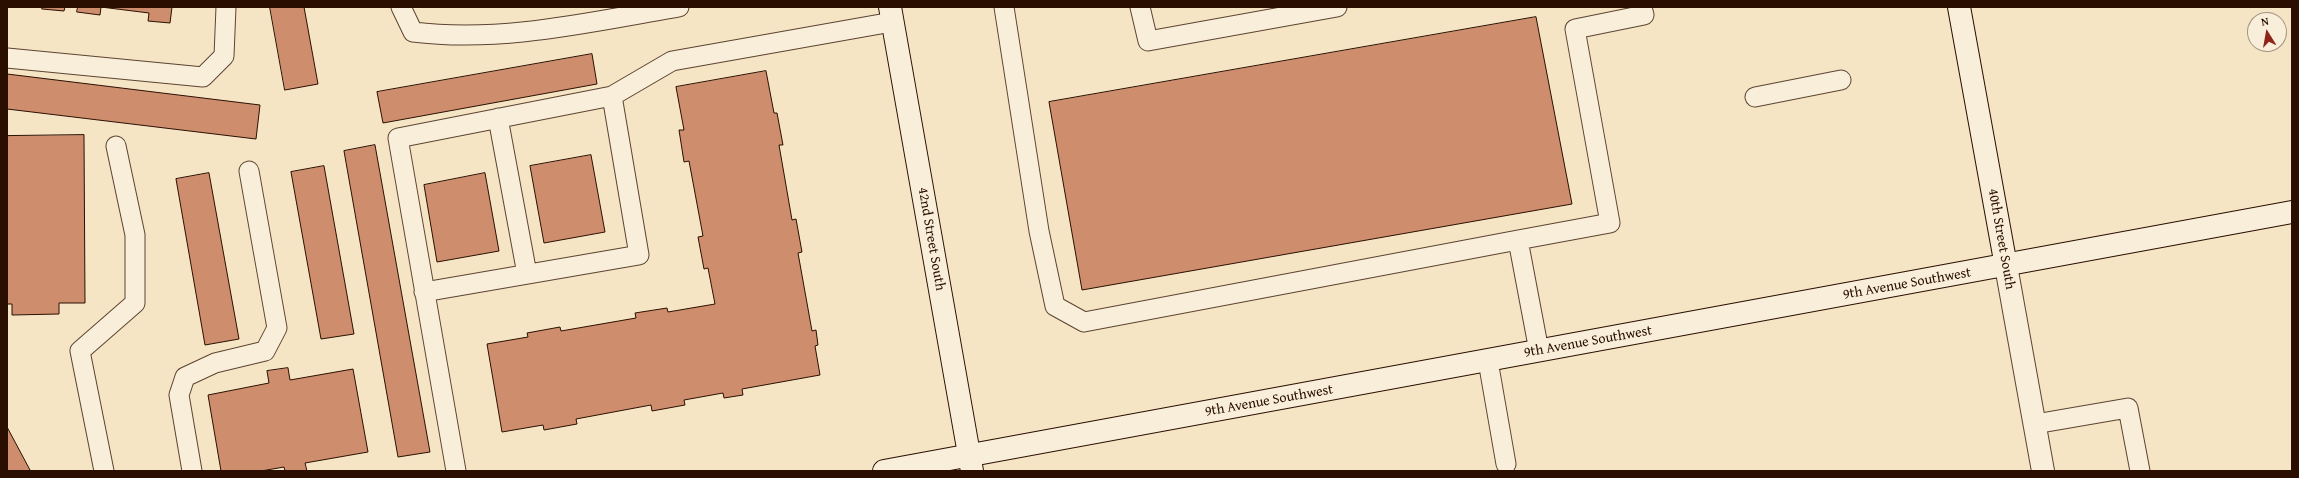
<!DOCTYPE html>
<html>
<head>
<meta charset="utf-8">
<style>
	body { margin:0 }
	#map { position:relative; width:2299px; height:478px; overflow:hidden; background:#f5e5c4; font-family:"Gentium Book Plus",serif }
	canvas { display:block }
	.frame { position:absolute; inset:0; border:8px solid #2a0f01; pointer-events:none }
	.north { position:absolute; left:2247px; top:12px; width:40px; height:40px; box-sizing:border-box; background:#f8eed9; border:1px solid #a69583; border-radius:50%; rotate:349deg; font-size:11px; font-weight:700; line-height:16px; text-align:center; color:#2a0f01 }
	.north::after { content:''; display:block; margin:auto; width:14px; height:18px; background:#8f2418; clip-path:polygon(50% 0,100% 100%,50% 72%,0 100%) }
</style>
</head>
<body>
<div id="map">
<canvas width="2299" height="478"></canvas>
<div class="frame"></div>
<div class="north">N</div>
</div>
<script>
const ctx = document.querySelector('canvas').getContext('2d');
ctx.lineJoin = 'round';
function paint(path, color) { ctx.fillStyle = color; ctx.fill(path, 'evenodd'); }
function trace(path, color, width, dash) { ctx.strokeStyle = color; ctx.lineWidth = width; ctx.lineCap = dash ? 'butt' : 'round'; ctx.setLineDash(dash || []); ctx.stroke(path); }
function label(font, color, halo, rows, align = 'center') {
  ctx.font = font + ' "Gentium Book Plus",serif'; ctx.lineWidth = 4; ctx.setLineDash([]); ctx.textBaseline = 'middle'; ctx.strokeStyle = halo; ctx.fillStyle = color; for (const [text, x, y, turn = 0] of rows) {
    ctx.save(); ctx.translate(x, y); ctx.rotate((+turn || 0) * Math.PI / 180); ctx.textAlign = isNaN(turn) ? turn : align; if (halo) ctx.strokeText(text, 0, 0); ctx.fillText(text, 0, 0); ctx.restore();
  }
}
const building = new Path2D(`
	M 43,7 L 65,7 L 64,11 L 42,9 Z
	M 78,7 L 172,7 L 170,23 L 148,21 L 149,13 L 101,7 L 100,15 L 77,12 Z
	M 270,7 L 304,7 L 318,84 L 285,90 Z
	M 1536,17 L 1572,204 L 1082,290 L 1049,102 Z
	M 592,54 L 597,84 L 383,123 L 377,92 Z
	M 766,71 L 774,113 L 777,113 L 783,145 L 779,145 L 792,220 L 796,219 L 802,252 L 798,253 L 812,331 L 816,330 L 818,345 L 815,346 L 820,375 L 742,389 L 743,395 L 724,398 L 723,393 L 684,400 L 685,405 L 652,411 L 651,405 L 576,419 L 577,424 L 544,430 L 543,425 L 502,432 L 487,344 L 528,337 L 527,333 L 560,327 L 561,331 L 636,318 L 635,313 L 667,308 L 668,312 L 715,304 L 708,268 L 704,269 L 698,237 L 703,236 L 689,161 L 684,162 L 679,130 L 684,130 L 676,87 Z
	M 7,74 L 260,105 L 256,139 L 7,109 Z
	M 84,135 L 85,303 L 59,303 L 59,314 L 12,315 L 12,304 L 7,304 L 7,136 Z
	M 375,145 L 430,452 L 398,457 L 344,151 Z
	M 591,155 L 605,232 L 544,243 L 530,166 Z
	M 324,166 L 354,334 L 321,339 L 291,172 Z
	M 209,173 L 239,339 L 205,345 L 176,179 Z
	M 485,173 L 499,251 L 437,262 L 424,185 Z
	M 288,368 L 290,380 L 353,369 L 368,452 L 305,463 L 307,471 L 285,471 L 284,467 L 261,471 L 221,471 L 208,395 L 269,383 L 267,371 Z
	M 7,427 L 30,470 L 28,471 L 7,471 Z`);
paint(building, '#ce8d6d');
trace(building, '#2a0f01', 1);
const lane = new Path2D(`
	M 401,7 L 413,32 C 503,43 590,22 679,7
	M 1004,7 L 1039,231 L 1055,306 L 1084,322 L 1518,240 L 1539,351
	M 1140,7 L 1148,41 L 1337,7
	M 7,58 L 203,77 L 224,56 L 226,7
	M 1755,97 L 1841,80
	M 498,118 L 527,274
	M 1518,240 L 1610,223 L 1575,29 L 1644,15 L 1642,7
	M 424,292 L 639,255 L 612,96
	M 1488,361 L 1506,464
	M 2035,424 L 2128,408 L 2140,471
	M 104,471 L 80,351 L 135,303 L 135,235 L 116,146
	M 192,471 L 179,395 L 185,377 L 215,363 L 265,351 L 277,328 L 249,171
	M 456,471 L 398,138 L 612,96 L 672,61 L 892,22`);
const street = new Path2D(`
	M 2006,266 L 2043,471`);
const secondary = new Path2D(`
	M 890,7 L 972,471
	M 1959,7 L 2006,266
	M 884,471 L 2292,212`);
trace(lane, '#5d4432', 21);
trace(street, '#5d4432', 24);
trace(secondary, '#2a0f01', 24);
trace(lane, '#f8eed9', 19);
trace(street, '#f8eed9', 22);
trace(secondary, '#f8eed9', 22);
label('14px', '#2a0f01', '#f8eed9', [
	["42nd Street South",931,239,80],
	["40th Street South",2001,239,80],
	["9th Avenue Southwest",1907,284,-10],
	["9th Avenue Southwest",1588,342,-10],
	["9th Avenue Southwest",1269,401,-10]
]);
</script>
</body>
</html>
